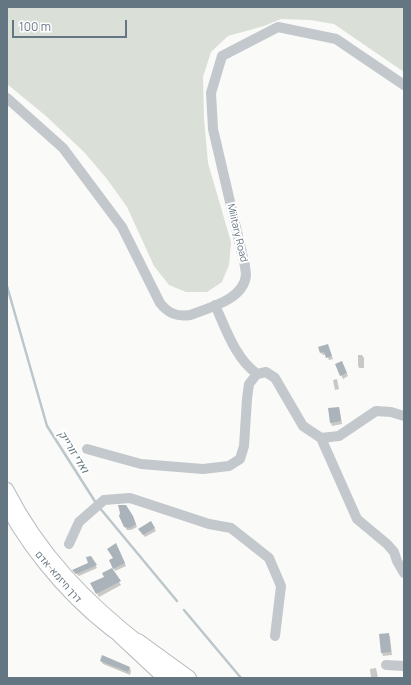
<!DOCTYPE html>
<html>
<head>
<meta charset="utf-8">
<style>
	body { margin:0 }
	#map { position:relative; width:411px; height:685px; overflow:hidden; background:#fafaf8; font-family:Manrope,sans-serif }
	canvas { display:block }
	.frame { position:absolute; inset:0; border:8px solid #657683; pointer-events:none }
	.scale { position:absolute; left:12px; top:20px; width:115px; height:18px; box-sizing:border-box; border:2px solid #657683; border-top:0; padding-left:5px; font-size:12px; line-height:14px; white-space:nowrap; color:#657683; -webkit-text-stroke:3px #fff; paint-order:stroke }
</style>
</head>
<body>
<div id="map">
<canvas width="411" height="685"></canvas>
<div class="frame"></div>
<div class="scale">100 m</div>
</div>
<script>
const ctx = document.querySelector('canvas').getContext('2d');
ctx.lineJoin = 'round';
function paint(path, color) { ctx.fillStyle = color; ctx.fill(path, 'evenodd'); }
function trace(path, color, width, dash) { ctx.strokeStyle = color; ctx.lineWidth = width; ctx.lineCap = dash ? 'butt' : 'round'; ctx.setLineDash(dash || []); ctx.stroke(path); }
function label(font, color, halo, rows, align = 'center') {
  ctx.font = font + ' Manrope,Heebo,sans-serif'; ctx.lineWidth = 4; ctx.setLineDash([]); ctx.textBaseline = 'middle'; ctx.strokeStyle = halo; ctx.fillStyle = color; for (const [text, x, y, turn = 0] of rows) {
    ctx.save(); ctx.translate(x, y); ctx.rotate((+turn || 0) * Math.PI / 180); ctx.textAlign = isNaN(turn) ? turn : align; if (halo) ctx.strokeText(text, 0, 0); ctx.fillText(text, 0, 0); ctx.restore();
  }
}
paint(new Path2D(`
	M 7,7 L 404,7 L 404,72 L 334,24 L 310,20 L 281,19 L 264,26 L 228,36 L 211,52 L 203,77 L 204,119 L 208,163 L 231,242 L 229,265 L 222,282 L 207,292 L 186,292 L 169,285 L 154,266 L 127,207 L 107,179 L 84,152 L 46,116 L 7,84 Z`), '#dadfd7');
paint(new Path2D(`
	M 329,348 L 333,359 L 329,360 L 326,354 L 323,355 L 321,353 Z
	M 358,355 L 362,355 L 364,358 L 364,368 L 359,368 L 358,365 Z
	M 336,364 L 343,365 L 348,376 L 343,379 Z
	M 337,379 L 339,389 L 335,390 L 333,380 Z
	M 339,408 L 340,411 L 342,424 L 332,426 L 331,423 Z
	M 134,520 L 137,527 L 131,530 L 127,530 L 125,527 Z
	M 151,522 L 156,531 L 145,537 L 141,532 Z
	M 116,544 L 126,566 L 115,571 L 111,561 L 114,559 Z
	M 91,557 L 97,568 L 79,576 L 73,571 L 89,563 Z
	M 111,569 L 121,585 L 99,597 L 92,584 L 105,577 Z
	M 388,634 L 390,637 L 392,655 L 383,656 L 382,653 Z
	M 101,661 L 130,668 L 131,671 L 130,675 L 103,664 Z
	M 376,668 L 378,678 L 371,678 L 370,669 Z`), '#0003');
trace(new Path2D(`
	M 7,286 L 47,426 L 96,503
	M 99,507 L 177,601
	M 184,610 L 241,678`), '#bbc7cb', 2.5);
paint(new Path2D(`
	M 328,344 L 332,356 L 326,358 L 324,352 L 320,353 L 318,347 Z
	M 342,361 L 347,373 L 340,376 L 335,364 Z
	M 339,407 L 341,421 L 330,423 L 328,408 Z
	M 118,505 L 126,505 L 133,516 L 136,524 L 130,528 L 124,527 L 119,516 L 120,513 Z
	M 151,521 L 155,528 L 143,535 L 138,529 Z
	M 116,543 L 125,563 L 113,569 L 109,560 L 113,558 L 107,549 Z
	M 91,556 L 97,565 L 76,574 L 72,570 L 88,563 L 86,557 Z
	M 112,568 L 121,581 L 96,594 L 90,583 L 104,577 L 102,573 Z
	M 389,633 L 391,652 L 381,653 L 379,634 Z
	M 102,655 L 130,667 L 128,672 L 100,661 Z`), '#aab3b9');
const major = new Path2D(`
	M 7,489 C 40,554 87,602 144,646
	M 7,508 C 34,558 80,610 128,642
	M 157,663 L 175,678`);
const highway = new Path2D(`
	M 120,636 L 165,678
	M 138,641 L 189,678`);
trace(major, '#b5babe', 14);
trace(highway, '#b4b9bd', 16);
trace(new Path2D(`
	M 7,98 L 63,148 L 122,227 L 160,303 C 168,313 176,317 190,315 C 208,308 244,300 246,275 C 246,272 245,268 245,266 L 213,129 L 211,93 L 222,56 L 278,27 L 336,39 L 404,85
	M 215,305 C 226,329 235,358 257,374
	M 321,438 L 357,519 L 387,544 L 394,552 L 397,561 L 404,573
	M 87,449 L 141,464 L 203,469 L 229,466 L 240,459 L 244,446 L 247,399 L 249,384 L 257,374 L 266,372 L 275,378 L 303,426 L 321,438 L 339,436 L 376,411 L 391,412 L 404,416
	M 69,544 L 79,522 L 104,500 L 130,498 L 209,524 L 231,528 L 269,558 L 281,586 L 275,636
	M 386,665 L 404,666`), '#c3c8cc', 10);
trace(major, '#fff', 12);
trace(highway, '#fff', 14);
label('10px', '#657683', '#fff', [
	["Military Road",237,233,77],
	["דרך חיזמא-אדם",58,577,49]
]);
label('italic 11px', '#60757c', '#fff', [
	["ואדי זורייק",73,452,58]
]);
</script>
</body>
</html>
